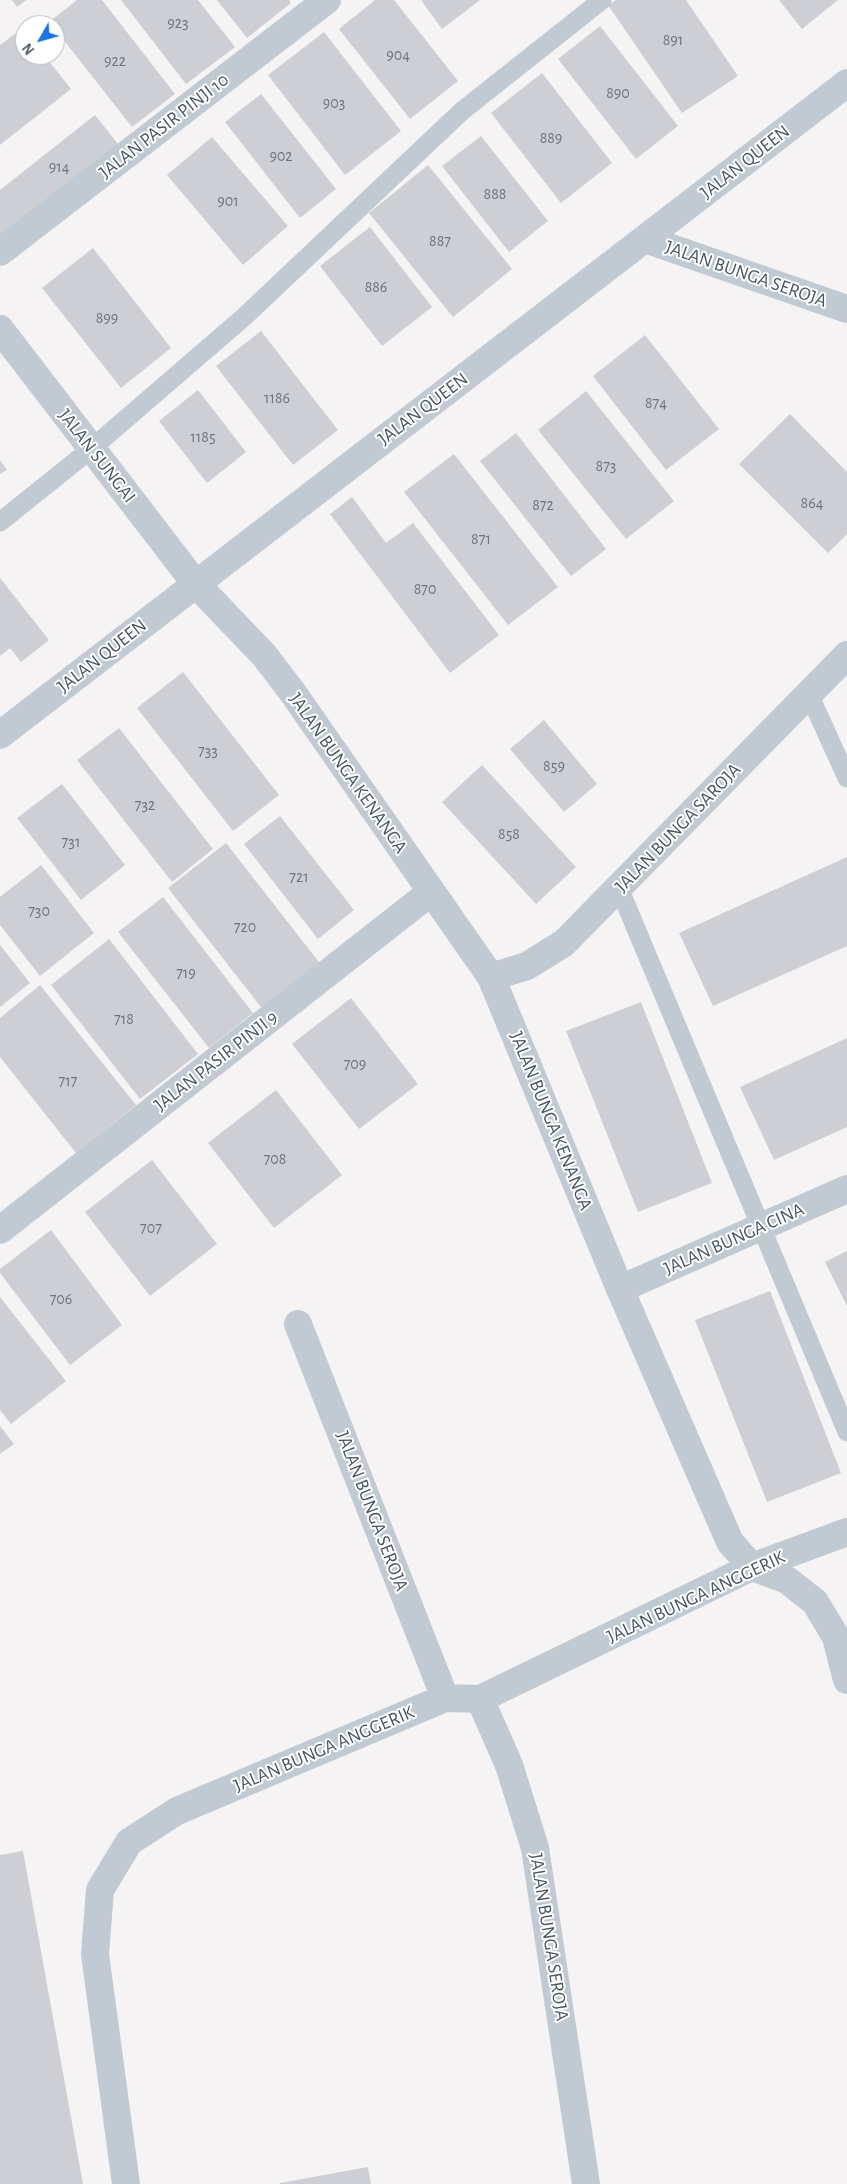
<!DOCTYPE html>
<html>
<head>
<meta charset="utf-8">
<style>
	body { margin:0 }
	#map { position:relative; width:847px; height:2184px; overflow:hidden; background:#f5f3f3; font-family:"Alegreya Sans",sans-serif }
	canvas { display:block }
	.north { position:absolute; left:15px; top:15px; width:50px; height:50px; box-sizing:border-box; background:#fff; border:1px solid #b7bbc0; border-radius:50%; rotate:232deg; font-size:14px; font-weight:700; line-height:20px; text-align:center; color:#4a5661 }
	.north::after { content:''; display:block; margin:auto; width:18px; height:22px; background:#1a73e8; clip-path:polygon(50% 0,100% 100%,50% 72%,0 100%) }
</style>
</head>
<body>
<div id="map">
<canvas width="847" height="2184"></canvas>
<div class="north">N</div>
</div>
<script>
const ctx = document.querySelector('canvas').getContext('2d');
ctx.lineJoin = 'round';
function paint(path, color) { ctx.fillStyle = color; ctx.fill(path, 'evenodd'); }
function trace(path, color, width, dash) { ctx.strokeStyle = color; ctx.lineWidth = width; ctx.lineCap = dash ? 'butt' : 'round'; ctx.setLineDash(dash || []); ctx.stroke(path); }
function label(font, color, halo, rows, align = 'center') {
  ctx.font = font + ' "Alegreya Sans",sans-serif'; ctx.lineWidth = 4; ctx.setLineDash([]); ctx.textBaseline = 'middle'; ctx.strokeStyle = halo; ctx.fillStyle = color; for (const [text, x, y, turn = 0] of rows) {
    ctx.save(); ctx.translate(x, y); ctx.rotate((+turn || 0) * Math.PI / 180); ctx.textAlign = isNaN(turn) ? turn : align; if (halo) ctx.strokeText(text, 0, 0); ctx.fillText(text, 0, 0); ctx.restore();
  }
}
paint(new Path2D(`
	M 12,0 L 26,0 L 17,7 Z
	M 77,0 L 102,0 L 175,94 L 132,127 L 55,29 L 55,25 L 52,25 L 49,22 Z
	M 121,0 L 198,0 L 235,47 L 186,84 Z
	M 217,0 L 289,0 L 291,3 L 247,38 Z
	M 375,0 L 394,0 L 458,81 L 410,119 L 339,29 Z
	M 421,0 L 480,0 L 442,29 Z
	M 616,0 L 686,0 L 738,76 L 682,113 L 608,5 Z
	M 779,0 L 838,0 L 802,29 Z
	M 600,26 L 678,126 L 636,159 L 558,59 Z
	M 23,28 L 25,31 L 25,55 L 44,55 L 71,89 L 0,145 L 0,45 Z
	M 324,32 L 401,131 L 345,175 L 268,75 Z
	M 542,73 L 612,163 L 561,203 L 491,113 Z
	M 261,94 L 336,189 L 300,218 L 225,122 Z
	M 95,115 L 118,144 L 0,236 L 0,190 Z
	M 481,136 L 548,221 L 509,252 L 442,166 Z
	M 212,137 L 288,226 L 243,265 L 167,175 Z
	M 428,165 L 512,269 L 453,317 L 369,213 Z
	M 370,227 L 432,307 L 382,346 L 320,266 Z
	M 93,248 L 171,348 L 121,388 L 42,288 Z
	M 261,331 L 338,430 L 293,465 L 216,366 Z
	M 645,335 L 719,429 L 666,470 L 593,376 Z
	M 198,390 L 246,452 L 207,483 L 159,421 Z
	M 586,391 L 674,501 L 626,539 L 538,430 Z
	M 790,414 L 847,472 L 847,534 L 828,553 L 739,464 Z
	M 516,433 L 606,549 L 571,576 L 480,461 Z
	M 454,454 L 558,587 L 508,625 L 404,492 Z
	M 0,460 L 7,470 L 0,474 Z
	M 352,497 L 386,543 L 413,523 L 499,635 L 450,673 L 330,514 Z
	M 0,578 L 49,640 L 21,662 L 10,648 L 0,656 Z
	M 183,672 L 279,795 L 233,831 L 137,708 Z
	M 544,720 L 597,784 L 564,812 L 510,749 Z
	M 119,728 L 213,849 L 172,882 L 77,760 Z
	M 482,765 L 576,867 L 536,904 L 442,802 Z
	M 62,784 L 125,865 L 81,900 L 17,818 Z
	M 280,816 L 354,910 L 318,939 L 244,844 Z
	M 226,843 L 322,966 L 264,1011 L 168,888 Z
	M 847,857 L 847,946 L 713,1006 L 679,933 Z
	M 41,865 L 94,933 L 40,976 L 0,925 L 0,897 Z
	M 163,897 L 253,1013 L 209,1048 L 118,932 Z
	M 109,939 L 198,1054 L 140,1099 L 51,985 Z
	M 0,945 L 30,983 L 0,1007 Z
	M 40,985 L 136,1105 L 76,1153 L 0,1057 L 0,1018 Z
	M 351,998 L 418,1084 L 359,1129 L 292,1044 Z
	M 641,1002 L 712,1183 L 638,1212 L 566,1031 Z
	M 847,1038 L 847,1127 L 774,1160 L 740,1087 Z
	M 276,1090 L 342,1175 L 274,1228 L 208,1143 Z
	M 152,1160 L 217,1244 L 150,1296 L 85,1212 Z
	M 51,1230 L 122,1325 L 70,1365 L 0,1273 L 0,1269 Z
	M 847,1251 L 847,1306 L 825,1262 Z
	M 770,1291 L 841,1473 L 767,1502 L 695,1320 Z
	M 0,1297 L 66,1381 L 11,1424 L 0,1410 Z
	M 0,1426 L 14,1444 L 0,1454 Z
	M 23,1851 L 83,2184 L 0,2184 L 0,1855 Z
	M 368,2167 L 371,2184 L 280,2184 L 280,2183 Z`), '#cdcfd5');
trace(new Path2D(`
	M 0,522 L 91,449 L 244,317 L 462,111 L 602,0
	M 809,694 L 847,778
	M 619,888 L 847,1432`), '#c1cad2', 19);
trace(new Path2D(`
	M 645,239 L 847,309
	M 0,252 L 327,0
	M 0,329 L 195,583 L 264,655 L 293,693 L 491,977 L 620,1289 L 730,1542 L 752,1567 L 787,1580 L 815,1602 L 836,1637 L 847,1680
	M 0,735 L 847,83
	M 491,977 L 527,966 L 564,943 L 847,655
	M 0,1230 L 431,892
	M 620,1289 L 847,1189
	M 298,1324 L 445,1698
	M 480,1699 L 509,1765 L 535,1848 L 586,2184
	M 126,2184 L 95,1954 L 100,1890 L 129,1842 L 177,1811 L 445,1698 L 480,1699 L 752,1567 L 847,1532`), '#c1cad2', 28);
label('16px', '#6b747e', null, [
	["923",178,23],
	["891",673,40],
	["904",398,55],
	["922",115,61],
	["890",618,93],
	["903",334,103],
	["889",551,138],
	["902",281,156],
	["914",59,167],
	["888",495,194],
	["901",228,201],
	["887",440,241],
	["886",376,287],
	["899",107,318],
	["1186",277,398],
	["874",656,403],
	["1185",203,437],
	["873",606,466],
	["864",812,503],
	["872",543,505],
	["871",481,539],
	["870",425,589],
	["733",208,751],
	["859",554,766],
	["732",145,805],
	["858",509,834],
	["731",71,842],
	["721",299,877],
	["730",39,911],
	["720",245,927],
	["719",186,973],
	["718",124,1019],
	["709",355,1064],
	["717",68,1081],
	["708",275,1159],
	["707",151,1228],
	["706",61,1299]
]);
label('19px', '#4a5661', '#fff', [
	["JALAN PASIR PINJI 10",164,126,-38],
	["JALAN QUEEN",745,162,-38],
	["JALAN BUNGA SEROJA",746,274,19],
	["JALAN QUEEN",423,409,-37],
	["JALAN SUNGAI",97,456,52],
	["JALAN QUEEN",102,656,-38],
	["JALAN BUNGA KENANGA",348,773,55],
	["JALAN BUNGA SAROJA",678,828,-46],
	["JALAN PASIR PINJI 9",216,1061,-38],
	["JALAN BUNGA KENANGA",551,1121,68],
	["JALAN BUNGA CINA",734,1239,-24],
	["JALAN BUNGA SEROJA",372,1511,69],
	["JALAN BUNGA ANGGERIK",696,1597,-25],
	["JALAN BUNGA ANGGERIK",324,1749,-23],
	["JALAN BUNGA SEROJA",549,1937,81]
]);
</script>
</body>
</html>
